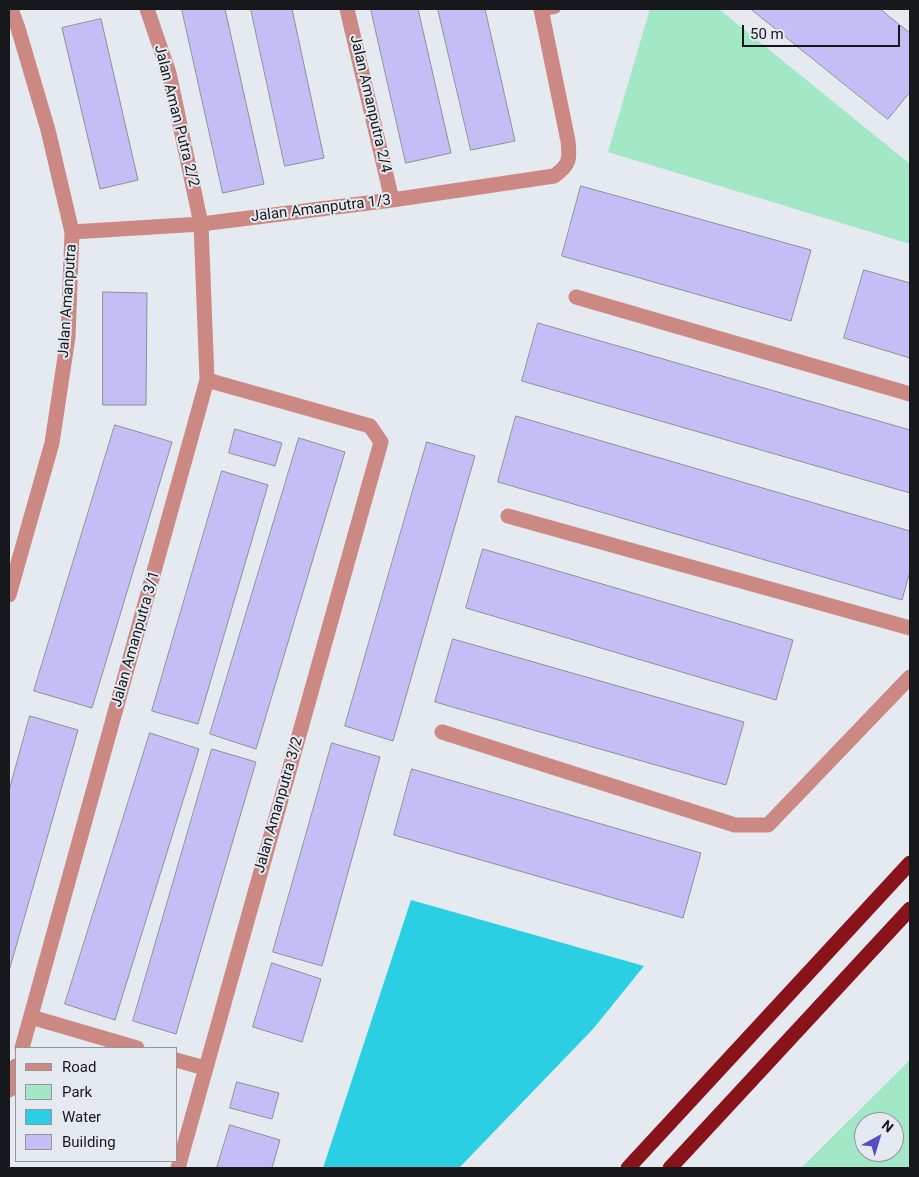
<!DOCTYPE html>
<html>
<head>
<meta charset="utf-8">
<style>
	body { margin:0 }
	#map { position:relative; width:919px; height:1177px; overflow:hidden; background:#e5e9f0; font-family:Roboto,sans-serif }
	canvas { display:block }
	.frame { position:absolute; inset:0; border:10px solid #17181b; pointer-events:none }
	.legend { position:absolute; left:15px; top:1047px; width:162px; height:115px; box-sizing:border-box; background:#e5e9f0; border:1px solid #93959b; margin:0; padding:6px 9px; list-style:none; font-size:15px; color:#17181b }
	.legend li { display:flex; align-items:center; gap:10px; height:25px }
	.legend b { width:25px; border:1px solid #93959b }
	.north { position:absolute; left:854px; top:1112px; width:50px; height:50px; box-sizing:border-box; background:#e5e9f0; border:1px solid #93959b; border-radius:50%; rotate:39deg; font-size:14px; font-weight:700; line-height:20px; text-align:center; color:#17181b }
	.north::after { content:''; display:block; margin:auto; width:18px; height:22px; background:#534cc3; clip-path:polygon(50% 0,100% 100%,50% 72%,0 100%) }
	.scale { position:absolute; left:742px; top:25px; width:158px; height:22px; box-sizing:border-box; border:2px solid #17181b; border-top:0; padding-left:6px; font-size:15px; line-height:18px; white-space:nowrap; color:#17181b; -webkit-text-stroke:4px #e5e9f0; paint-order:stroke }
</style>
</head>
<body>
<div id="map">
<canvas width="919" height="1177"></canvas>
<div class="frame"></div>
<ul class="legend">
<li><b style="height:6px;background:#cc8883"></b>Road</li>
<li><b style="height:14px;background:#a2e8c6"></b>Park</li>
<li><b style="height:14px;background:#2bcfe3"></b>Water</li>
<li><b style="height:14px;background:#c3bef5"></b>Building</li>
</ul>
<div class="north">N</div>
<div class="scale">50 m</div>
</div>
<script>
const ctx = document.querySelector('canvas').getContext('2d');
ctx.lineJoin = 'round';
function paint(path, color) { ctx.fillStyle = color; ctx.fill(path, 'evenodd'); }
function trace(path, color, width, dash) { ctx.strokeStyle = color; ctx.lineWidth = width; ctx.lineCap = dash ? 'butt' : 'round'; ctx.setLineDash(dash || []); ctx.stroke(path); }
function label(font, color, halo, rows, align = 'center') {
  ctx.font = font + ' Roboto,sans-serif'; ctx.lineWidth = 4; ctx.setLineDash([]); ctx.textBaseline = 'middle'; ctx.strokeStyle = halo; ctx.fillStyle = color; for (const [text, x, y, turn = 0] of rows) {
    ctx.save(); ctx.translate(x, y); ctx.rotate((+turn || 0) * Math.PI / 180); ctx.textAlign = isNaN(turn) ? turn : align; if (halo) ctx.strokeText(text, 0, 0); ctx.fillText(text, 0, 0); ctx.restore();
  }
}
paint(new Path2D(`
	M 650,9 L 719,9 L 910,164 L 910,244 L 608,152 Z
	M 910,1060 L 910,1168 L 801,1168 ZM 864,1122 L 894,1122 L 894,1152 L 864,1152 Z`), '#a2e8c6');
paint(new Path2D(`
	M 411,900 L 644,966 L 593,1029 L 459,1168 L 323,1168 Z`), '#2bcfe3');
const building = new Path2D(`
	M 182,9 L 225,9 L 264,184 L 223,193 Z
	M 251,9 L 292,9 L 324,158 L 285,166 Z
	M 371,9 L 418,9 L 451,153 L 406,163 Z
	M 438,9 L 485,9 L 515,141 L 471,150 Z
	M 751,9 L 880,9 L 910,33 L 910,92 L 888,119 Z
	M 101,19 L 138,180 L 100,189 L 62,28 Z
	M 581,186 L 811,250 L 791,321 L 562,256 Z
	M 864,270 L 910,283 L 910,358 L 844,338 Z
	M 103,292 L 147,293 L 146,405 L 103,405 Z
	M 538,323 L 910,430 L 910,493 L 522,381 Z
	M 516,416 L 910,531 L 910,571 L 902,600 L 498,482 Z
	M 115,425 L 172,442 L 92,708 L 34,691 Z
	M 235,429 L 282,443 L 275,466 L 229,453 Z
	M 299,438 L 345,452 L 256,749 L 210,734 Z
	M 427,442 L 475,456 L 393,741 L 345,726 Z
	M 222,471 L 268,485 L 198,724 L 152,711 Z
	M 483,549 L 793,640 L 776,700 L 466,608 Z
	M 453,639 L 744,722 L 726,785 L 435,702 Z
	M 30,716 L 78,730 L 9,971 L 9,791 Z
	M 150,733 L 199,749 L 115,1020 L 65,1004 Z
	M 332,743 L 380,757 L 322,966 L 273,952 Z
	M 212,749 L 256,762 L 176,1034 L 133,1021 Z
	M 412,769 L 701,853 L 683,918 L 394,835 Z
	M 272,963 L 321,979 L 302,1042 L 253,1027 Z
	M 237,1082 L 279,1093 L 272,1119 L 230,1108 Z
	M 230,1125 L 280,1140 L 272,1168 L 217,1168 Z`);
paint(building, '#c3bef5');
trace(building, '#8f8f96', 1);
trace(new Path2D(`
	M 542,12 L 556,9`), '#cc8883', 9);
trace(new Path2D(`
	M 347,9 L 392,200
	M 72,232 L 201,224 L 392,200 L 554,176 C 570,165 570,159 568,141 L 541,9
	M 576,297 L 910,394
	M 508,516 L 910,628
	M 9,595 L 52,443 L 68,337 L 72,232 L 48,130 L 18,28 L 11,9
	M 442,732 L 735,825 L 768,825 L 910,677
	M 31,1017 L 137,1048
	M 22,1048 L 207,380 L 201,224 L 169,73 L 147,9
	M 176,1060 L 205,1068
	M 9,1090 L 16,1066
	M 178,1168 L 381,442 L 370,426 L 207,380`), '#cc8883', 15);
trace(new Path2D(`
	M 628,1168 L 910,863
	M 670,1168 L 910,909`), '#88131b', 15);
label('15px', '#17181b', '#e5e9f0', [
	["Jalan Amanputra 2/4",370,104,77],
	["Jalan Aman Putra 2/2",176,116,76],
	["Jalan Amanputra 1/3",321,209,-7],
	["Jalan Amanputra",68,301,-86],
	["Jalan Amanputra 3/1",136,639,-74],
	["Jalan Amanputra 3/2",279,805,-74]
]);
</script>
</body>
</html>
